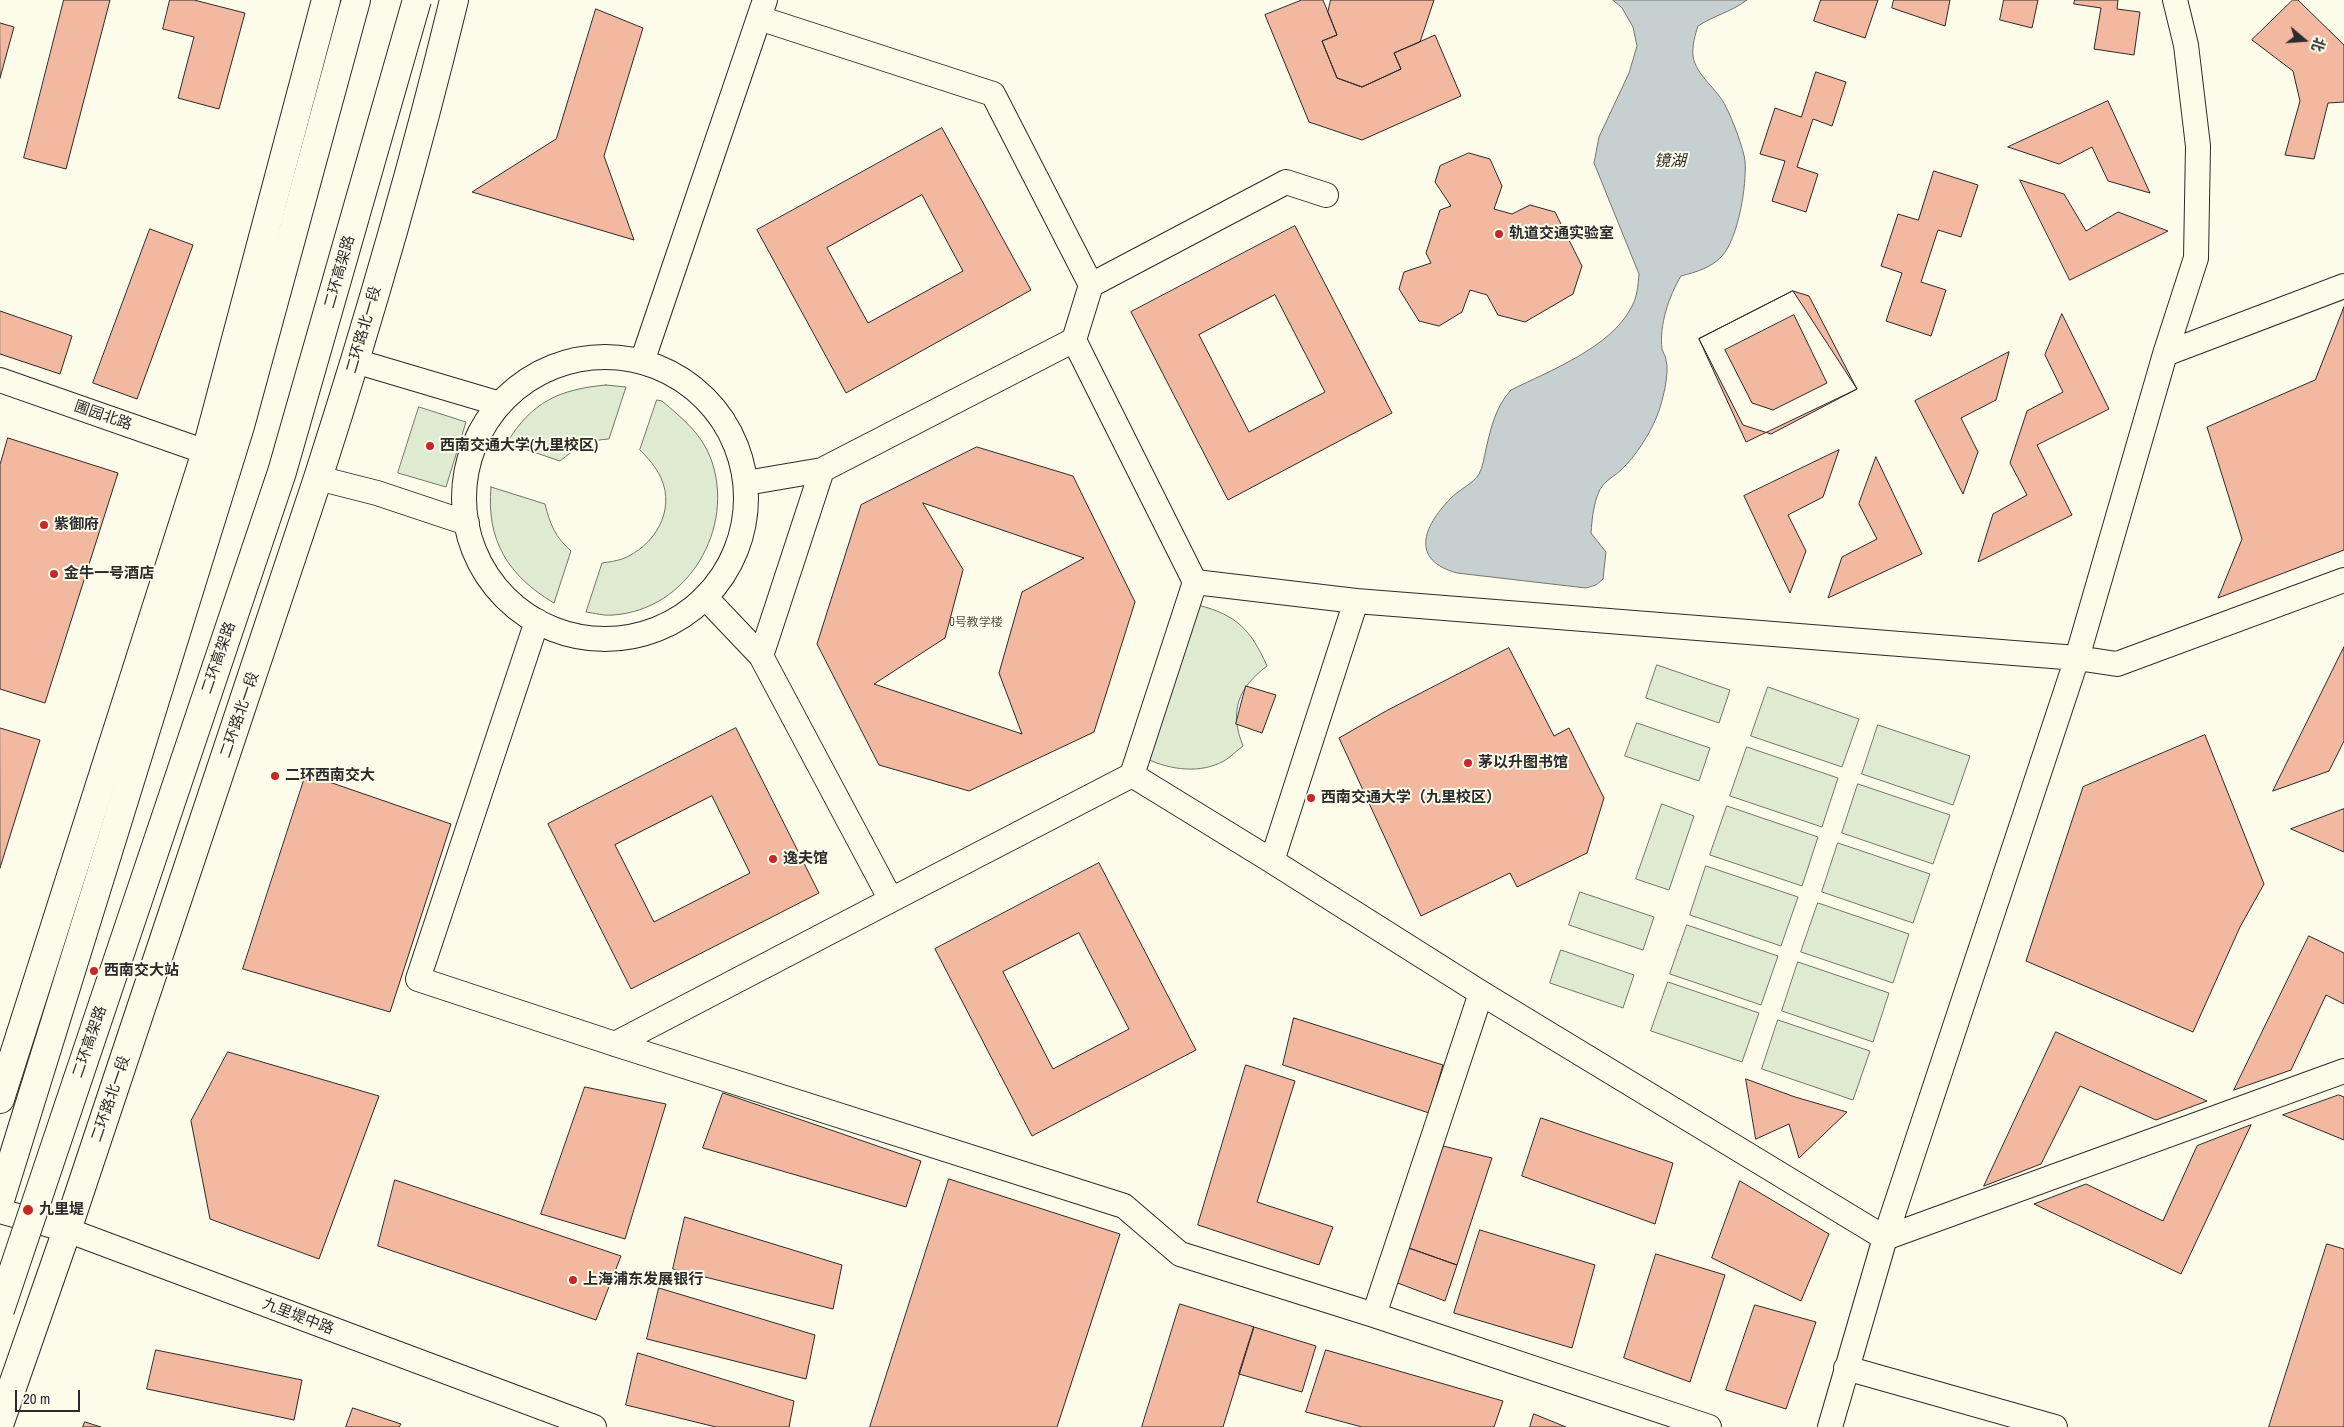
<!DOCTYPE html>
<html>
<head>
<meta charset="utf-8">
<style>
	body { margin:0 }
	#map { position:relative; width:2344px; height:1427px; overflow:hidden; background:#fdfbea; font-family:"Archivo Narrow","Noto Sans SC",sans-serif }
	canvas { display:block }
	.north { position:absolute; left:2279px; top:15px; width:50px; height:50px; -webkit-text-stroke:4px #fdfbea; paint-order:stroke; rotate:108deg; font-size:14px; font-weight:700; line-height:20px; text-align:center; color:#2b2b2b }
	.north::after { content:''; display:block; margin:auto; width:18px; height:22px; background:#2b2b2b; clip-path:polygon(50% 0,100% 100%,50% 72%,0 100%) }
	.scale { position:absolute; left:15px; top:1390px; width:65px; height:22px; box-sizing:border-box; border:2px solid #2b2b2b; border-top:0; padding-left:6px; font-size:15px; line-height:18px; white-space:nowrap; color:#2b2b2b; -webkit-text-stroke:4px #fdfbea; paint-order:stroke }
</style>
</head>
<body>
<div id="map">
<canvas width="2344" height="1427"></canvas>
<div class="north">北</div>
<div class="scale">20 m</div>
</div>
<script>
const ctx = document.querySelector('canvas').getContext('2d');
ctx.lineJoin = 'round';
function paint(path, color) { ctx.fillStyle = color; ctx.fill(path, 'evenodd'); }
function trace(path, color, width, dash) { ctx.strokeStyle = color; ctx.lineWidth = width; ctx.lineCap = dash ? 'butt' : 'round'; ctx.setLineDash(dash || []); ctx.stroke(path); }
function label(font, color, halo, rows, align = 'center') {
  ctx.font = font + ' "Archivo Narrow","Noto Sans SC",sans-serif'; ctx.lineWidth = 4; ctx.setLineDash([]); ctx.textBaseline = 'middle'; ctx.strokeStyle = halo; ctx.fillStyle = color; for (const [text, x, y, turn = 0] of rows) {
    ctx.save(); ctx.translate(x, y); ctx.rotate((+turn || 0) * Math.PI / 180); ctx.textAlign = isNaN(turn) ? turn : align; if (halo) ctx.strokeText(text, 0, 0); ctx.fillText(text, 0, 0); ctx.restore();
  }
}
const green = new Path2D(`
	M 606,385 L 626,387 L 609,439 C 588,440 576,448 560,461 L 507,443 C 531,402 560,389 606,385 Z
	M 657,400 L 662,401 C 682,418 702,434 711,459 C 736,528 688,610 613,615 C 604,616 594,613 586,612 L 602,563 C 609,562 616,561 622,559 C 654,547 676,511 661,478 C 656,467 648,458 640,450 Z
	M 419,407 L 466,422 L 446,487 L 398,473 Z
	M 491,487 L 545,504 C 550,524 555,537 571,551 L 554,603 C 508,576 486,540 491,487 Z
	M 1198,605 C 1237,615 1251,630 1267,666 C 1238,688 1229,711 1243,746 C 1237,750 1231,757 1224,761 C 1200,774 1171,770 1147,759 Z
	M 1657,665 L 1730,690 L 1719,723 L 1646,698 Z
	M 1768,687 L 1859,719 L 1842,767 L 1751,736 Z
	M 1637,723 L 1710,748 L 1699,781 L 1625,756 Z
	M 1878,725 L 1970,756 L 1953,805 L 1862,774 Z
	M 1747,747 L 1838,778 L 1822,827 L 1730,796 Z
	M 1858,784 L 1950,815 L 1933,864 L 1842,833 Z
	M 1662,804 L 1694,816 L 1669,890 L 1636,879 Z
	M 1727,806 L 1818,837 L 1802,886 L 1710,855 Z
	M 1838,843 L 1930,874 L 1913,923 L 1822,892 Z
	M 1706,866 L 1798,897 L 1781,946 L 1690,915 Z
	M 1580,892 L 1654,917 L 1643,950 L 1569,925 Z
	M 1818,903 L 1909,934 L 1893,983 L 1801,952 Z
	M 1687,925 L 1778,956 L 1761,1005 L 1670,974 Z
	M 1561,950 L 1634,975 L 1623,1008 L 1550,983 Z
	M 1798,962 L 1889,993 L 1873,1042 L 1782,1011 Z
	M 1668,982 L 1759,1013 L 1742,1062 L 1651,1031 Z
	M 1778,1020 L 1870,1051 L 1853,1100 L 1762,1069 Z`);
paint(green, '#deebd1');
trace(green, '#74746e', 1);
const water = new Path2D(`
	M 1613,0 L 1747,0 C 1731,12 1715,15 1698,26 C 1695,35 1692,46 1693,56 C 1696,76 1718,89 1726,107 C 1732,118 1744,150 1745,161 C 1747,185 1738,239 1722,256 C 1711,268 1696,272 1681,276 C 1669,296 1659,325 1662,349 C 1663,353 1666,356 1666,360 C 1670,373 1662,404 1657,416 C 1650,434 1635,457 1621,470 C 1616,475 1608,479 1603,485 C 1594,496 1592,519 1591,533 L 1606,552 L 1603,579 L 1596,585 L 1586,588 L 1457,573 C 1410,560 1423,527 1450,499 C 1458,490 1473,484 1479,474 C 1483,467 1484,457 1486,449 C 1491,427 1496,406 1511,390 C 1549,371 1610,348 1631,308 C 1637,298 1638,286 1639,274 L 1594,163 L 1599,137 L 1629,73 L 1637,46 L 1633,27 L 1622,8 Z`);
paint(water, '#c7d0d0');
trace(water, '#74746e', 1);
const building = new Path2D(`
	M 64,0 L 110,0 L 66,169 L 24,158 Z
	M 170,0 L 194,0 L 245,13 L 219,109 L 178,98 L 194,37 L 163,29 Z
	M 1302,0 L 1323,0 L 1337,35 L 1322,41 L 1337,78 L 1362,87 L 1401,69 L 1394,53 L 1435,35 L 1461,96 L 1362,140 L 1309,122 L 1265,15 Z
	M 1331,0 L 1434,0 L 1420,42 L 1394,53 L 1401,69 L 1362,87 L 1337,78 L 1322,41 L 1337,35 L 1328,12 Z
	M 1821,0 L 1878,0 L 1865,38 L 1814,21 Z
	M 1894,0 L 1950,0 L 1945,26 L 1892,8 Z
	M 2004,0 L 2038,0 L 2032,28 L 2000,20 Z
	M 2075,0 L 2118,0 L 2117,9 L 2140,12 L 2134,55 L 2094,49 L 2101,8 L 2074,4 Z
	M 2293,0 L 2298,0 L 2344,45 L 2344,102 L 2328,103 L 2314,159 L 2285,155 L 2300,101 L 2293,71 L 2252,40 Z
	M 596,9 L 643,28 L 604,156 L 634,240 L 472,192 L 556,139 Z
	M 0,23 L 14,27 L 0,78 Z
	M 1816,72 L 1846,82 L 1832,126 L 1813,119 L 1797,167 L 1818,174 L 1806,212 L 1772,201 L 1785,161 L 1760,154 L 1775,108 L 1801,117 Z
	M 2108,101 L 2150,193 L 2108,181 L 2092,147 L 2059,164 L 2008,147 Z
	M 942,128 L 1031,290 L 846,393 L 757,230 ZM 922,195 L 963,271 L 868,323 L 827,248 Z
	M 1469,153 L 1490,159 L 1502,186 L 1494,209 L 1512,214 L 1530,205 L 1555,212 L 1582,266 L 1573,294 L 1525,322 L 1498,315 L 1487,295 L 1470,290 L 1462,312 L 1439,326 L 1419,321 L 1399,289 L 1404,272 L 1431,263 L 1426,253 L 1440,210 L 1451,206 L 1435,182 L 1440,166 Z
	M 1934,171 L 1978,185 L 1961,237 L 1938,230 L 1921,282 L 1946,290 L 1931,336 L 1886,321 L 1902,273 L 1881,266 L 1898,214 L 1918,220 Z
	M 2020,180 L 2064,194 L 2086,231 L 2118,212 L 2168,231 L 2070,280 Z
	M 1295,226 L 1392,413 L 1228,500 L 1131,312 ZM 1275,295 L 1325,392 L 1249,432 L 1199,335 Z
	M 150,229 L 193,245 L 137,399 L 93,383 Z
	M 1793,291 L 1809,296 L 1857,389 L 1771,434 L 1743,425 L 1699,339 ZM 1794,315 L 1827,383 L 1773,410 L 1752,403 L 1725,350 Z
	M 1793,291 L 1857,389 L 1746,442 L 1699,339 Z
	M 2344,307 L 2344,550 L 2218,598 L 2242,539 L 2207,427 L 2315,380 Z
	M 0,311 L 72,336 L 60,374 L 0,354 Z
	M 2062,314 L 2109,409 L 2037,445 L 2072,515 L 1978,562 L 1993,514 L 2027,495 L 2010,463 L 2027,411 L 2063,392 L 2045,355 Z
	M 2009,352 L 1996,400 L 1961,418 L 1978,452 L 1963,494 L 1915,401 Z
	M 8,438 L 118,473 L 45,703 L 0,689 L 0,465 Z
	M 977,447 L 1073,476 L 1135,602 L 1094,732 L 969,791 L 879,765 L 817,644 L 861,505 Z
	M 1839,450 L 1823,497 L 1788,515 L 1806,551 L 1790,593 L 1744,496 Z
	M 1876,457 L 1922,554 L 1828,598 L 1842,557 L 1877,539 L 1859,504 Z
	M 923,503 L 1084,558 L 1022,592 L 999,673 L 1022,734 L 874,684 L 945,638 L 963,570 Z
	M 2344,647 L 2344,741 L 2329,771 L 2273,791 Z
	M 1509,648 L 1554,736 L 1569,728 L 1604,798 L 1587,853 L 1517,887 L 1510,873 L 1421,916 L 1339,738 L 1386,711 Z
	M 1246,686 L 1276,695 L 1262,733 L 1236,724 Z
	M 0,728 L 40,740 L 0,868 Z
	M 736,728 L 819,893 L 631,989 L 548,824 ZM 712,796 L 750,873 L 654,922 L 615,845 Z
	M 2205,735 L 2264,884 L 2240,927 L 2193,1032 L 2026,961 L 2083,787 Z
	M 306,774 L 451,824 L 390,1012 L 243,969 Z
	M 2344,809 L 2344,852 L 2291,829 Z
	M 1099,863 L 1196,1050 L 1032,1136 L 935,949 ZM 1079,933 L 1129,1029 L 1053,1069 L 1003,972 Z
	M 2309,936 L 2344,953 L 2344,1004 L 2326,995 L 2291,1070 L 2234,1090 Z
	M 1294,1018 L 1443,1065 L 1429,1113 L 1283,1065 Z
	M 2056,1032 L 2207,1101 L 2156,1120 L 2080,1086 L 2041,1164 L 1984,1186 Z
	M 228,1052 L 379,1096 L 319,1259 L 210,1219 L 191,1121 Z
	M 1246,1065 L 1295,1081 L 1257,1202 L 1333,1227 L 1319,1265 L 1198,1225 Z
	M 1746,1079 L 1795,1097 L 1847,1112 L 1799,1158 L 1789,1124 L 1756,1139 Z
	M 585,1087 L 666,1104 L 625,1239 L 541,1214 Z
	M 723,1093 L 921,1161 L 906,1207 L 703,1148 Z
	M 2339,1095 L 2344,1097 L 2344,1140 L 2283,1115 Z
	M 1541,1118 L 1673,1163 L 1655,1224 L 1522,1176 Z
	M 2251,1125 L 2181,1274 L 2034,1204 L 2086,1184 L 2163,1221 L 2197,1146 Z
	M 1439,1145 L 1492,1158 L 1457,1265 L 1406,1247 Z
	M 949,1179 L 1120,1234 L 1057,1427 L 870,1427 Z
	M 395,1180 L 621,1256 L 596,1320 L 378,1246 Z
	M 1740,1181 L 1829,1234 L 1801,1301 L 1712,1258 Z
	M 685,1217 L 842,1265 L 833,1309 L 673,1269 Z
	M 1480,1230 L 1595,1265 L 1572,1348 L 1454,1313 Z
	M 2327,1244 L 2344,1249 L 2344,1427 L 2269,1427 Z
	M 1406,1247 L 1457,1265 L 1445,1301 L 1395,1282 Z
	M 1656,1254 L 1725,1275 L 1690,1382 L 1624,1358 Z
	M 659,1288 L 815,1335 L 806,1379 L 647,1339 Z
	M 1180,1304 L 1254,1327 L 1223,1427 L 1142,1427 Z
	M 1755,1305 L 1816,1322 L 1786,1409 L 1726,1390 Z
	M 1254,1327 L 1316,1346 L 1302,1392 L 1239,1374 Z
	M 156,1350 L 302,1380 L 294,1420 L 147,1389 Z
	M 1326,1350 L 1503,1401 L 1494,1427 L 1362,1427 L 1306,1412 Z
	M 638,1353 L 794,1401 L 789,1427 L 716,1427 L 626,1405 Z
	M 353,1408 L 401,1424 L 399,1427 L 346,1427 Z
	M 1534,1414 L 1566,1427 L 1530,1427 Z
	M 85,1422 L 101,1427 L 83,1427 Z`);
paint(building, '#f2b8a0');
trace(building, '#2b2b2b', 1);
const minor = new Path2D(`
	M 759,18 L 993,94 L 1091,285
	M 1074,340 L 1091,285 L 1286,182 L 1326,195
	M 2165,354 L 2344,286
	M464 498a141 141 0 1 1 282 0a141 141 0 1 1-282 0Z
	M 355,361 L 500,404
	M 642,362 L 765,0
	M 0,380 L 206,452
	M 318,478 L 377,493 L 467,523
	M 746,483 L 822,470 L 1074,340 L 1195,582 L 1356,601
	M 2344,580 L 2117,664 L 2077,658 L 1356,601 L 1272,861 L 1481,993 L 1885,1238 L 2344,1071
	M 705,597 L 761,656 L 891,900 L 1132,775 L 1272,861
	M 537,621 L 418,979 L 615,1044 L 1124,1206 L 1180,1254 L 1374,1315 L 1709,1427
	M 761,656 L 822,470
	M 1132,775 L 1195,582
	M 615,1044 L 891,900
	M 0,1211 L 67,1230 L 594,1427
	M 1374,1315 L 1481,993
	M 1846,1368 L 2055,1427
	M 1830,1427 L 1885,1238 L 2077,658 L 2165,354 L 2196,258 L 2198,146 L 2186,45 L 2175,0`);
const major = new Path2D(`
	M 0,1099 L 206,452 L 326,0
	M 0,1422 L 67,1230 L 318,478 C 369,320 415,161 454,0`);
const highway = new Path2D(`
	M 0,1200 L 240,426 L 356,0`);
trace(minor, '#2b2b2b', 26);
trace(major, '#2b2b2b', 30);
trace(highway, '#2b2b2b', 30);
trace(minor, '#fdfbea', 24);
trace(major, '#fdfbea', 28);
trace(highway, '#fdfbea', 28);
const highwayBridge = new Path2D(`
	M 0,1310 L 282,472 L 417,0`);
trace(highwayBridge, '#2b2b2b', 30, []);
trace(highwayBridge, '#fdfbea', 28);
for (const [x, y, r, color] of [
	[1499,234,5,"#c62828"],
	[430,446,5,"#c62828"],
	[44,525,5,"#c62828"],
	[54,574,5,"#c62828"],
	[1468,763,5,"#c62828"],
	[275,776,5,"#c62828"],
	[1311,798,5,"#c62828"],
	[773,859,5,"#c62828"],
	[94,971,5,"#c62828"],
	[28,1210,6,"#c62828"],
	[573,1280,5,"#c62828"]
]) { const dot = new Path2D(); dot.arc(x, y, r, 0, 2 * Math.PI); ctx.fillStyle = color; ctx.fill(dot); trace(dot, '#fdfbea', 2); }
label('12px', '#5d4e48', null, [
	["0号教学楼",976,623]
]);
label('bold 15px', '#2b2b2b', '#fdfbea', [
	["轨道交通实验室",1509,234],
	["西南交通大学(九里校区)",440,446],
	["紫御府",54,525],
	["金牛一号酒店",64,574],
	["茅以升图书馆",1478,763],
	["二环西南交大",285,776],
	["西南交通大学（九里校区）",1321,798],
	["逸夫馆",783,859],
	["西南交大站",104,971],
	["九里堤",39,1210],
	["上海浦东发展银行",583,1280]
], 'left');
label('15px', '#2b2b2b', '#fdfbea', [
	["二环高架路",340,272,-74],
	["二环路北一段",364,330,-74],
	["圃园北路",103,416,19],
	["二环高架路",219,658,-71],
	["二环路北一段",240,715,-71],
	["二环高架路",90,1042,-71],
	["二环路北一段",111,1099,-71],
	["九里堤中路",298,1317,21]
]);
label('italic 16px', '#2b2b2b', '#fdfbea', [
	["镜湖",1670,162]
]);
</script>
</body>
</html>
